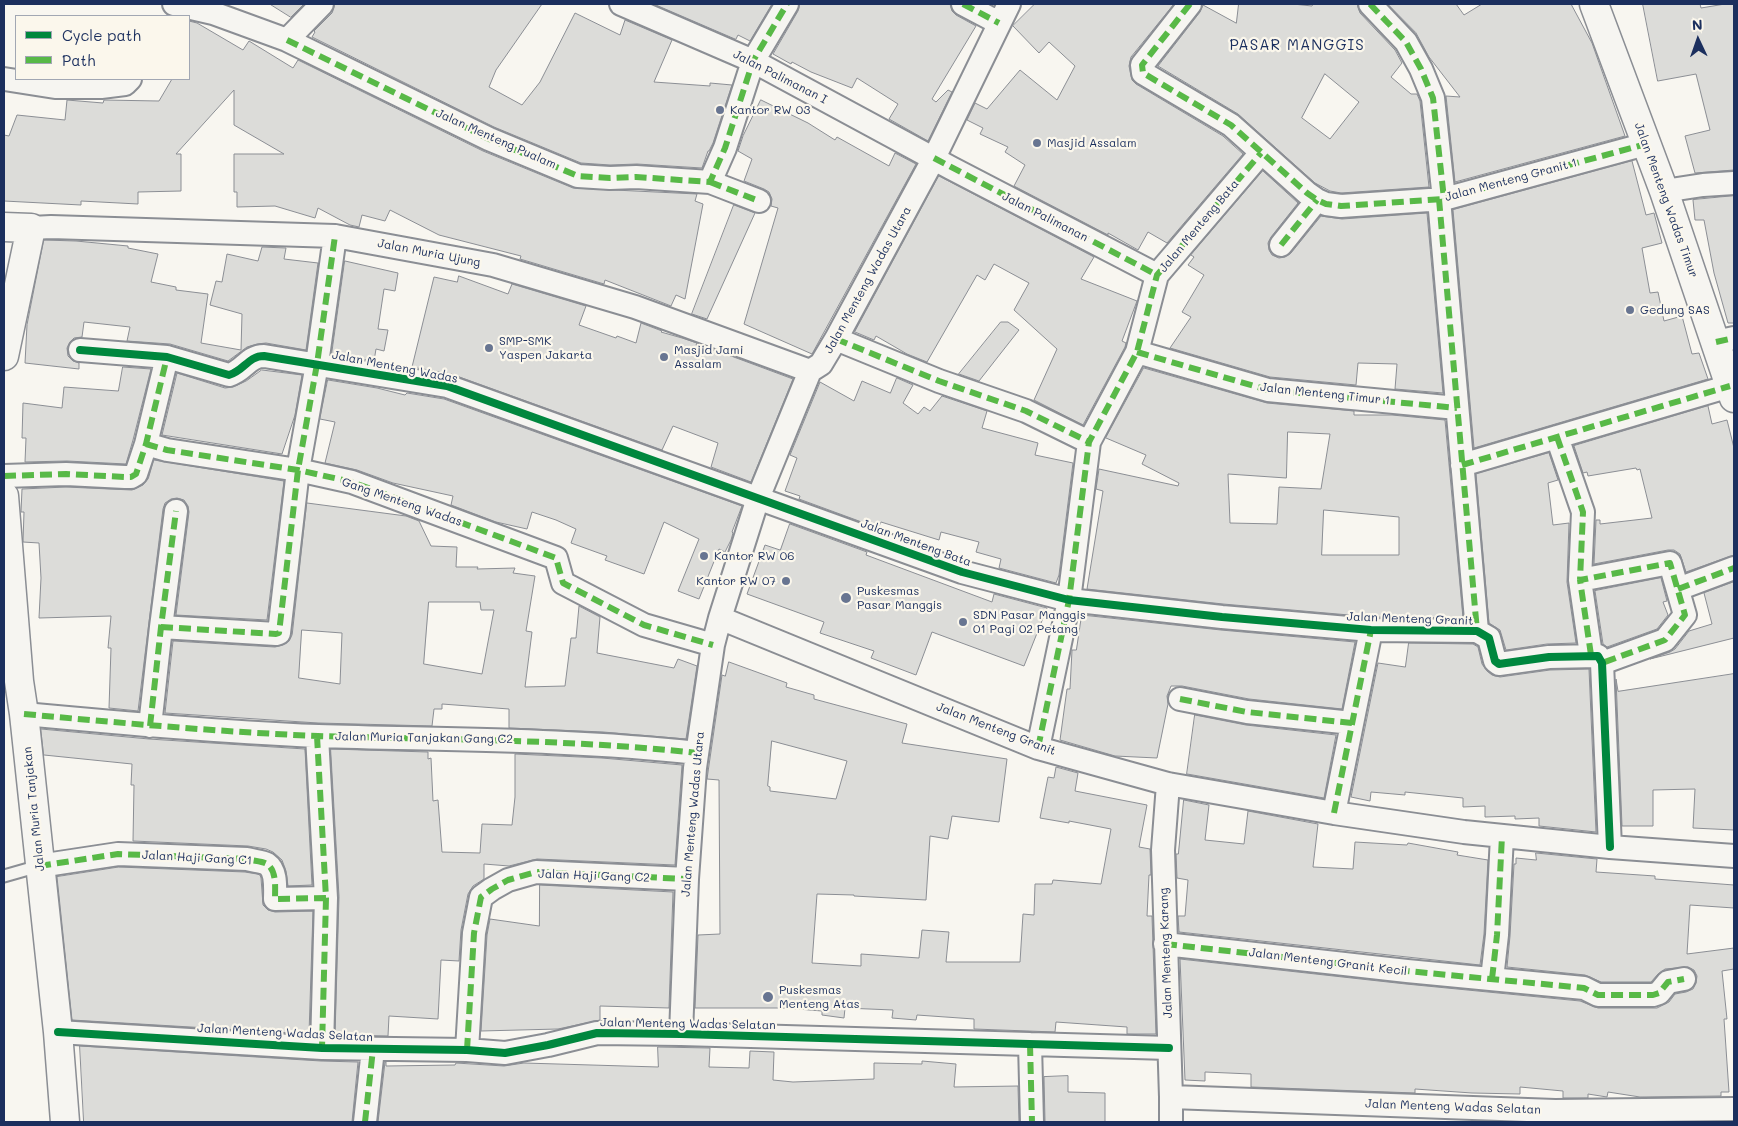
<!DOCTYPE html>
<html>
<head>
<meta charset="utf-8">
<style>
	body { margin:0 }
	#map { position:relative; width:1738px; height:1126px; overflow:hidden; background:#f8f6f0; font-family:Mali,sans-serif }
	canvas { display:block }
	.frame { position:absolute; inset:0; border:5px solid #1b2f5e; pointer-events:none }
	.legend { position:absolute; left:15px; top:15px; width:175px; height:65px; box-sizing:border-box; background:#fbf7ec; border:1px solid #a1a7b3; margin:0; padding:6px 9px; list-style:none; font-size:15px; color:#1b2f5e }
	.legend li { display:flex; align-items:center; gap:10px; height:25px }
	.legend b { width:25px; border:1px solid #a1a7b3 }
	.north { position:absolute; left:1673px; top:15px; width:50px; height:50px; -webkit-text-stroke:4px #fbf7ec; paint-order:stroke; rotate:357deg; font-size:14px; font-weight:700; line-height:20px; text-align:center; color:#1b2f5e }
	.north::after { content:''; display:block; margin:auto; width:18px; height:22px; background:#1b2f5e; clip-path:polygon(50% 0,100% 100%,50% 72%,0 100%) }
</style>
</head>
<body>
<div id="map">
<canvas width="1738" height="1126"></canvas>
<div class="frame"></div>
<ul class="legend">
<li><b style="height:6px;background:#00873e"></b>Cycle path</li>
<li><b style="height:6px;background:#58b947"></b>Path</li>
</ul>
<div class="north">N</div>
</div>
<script>
const ctx = document.querySelector('canvas').getContext('2d');
ctx.lineJoin = 'round';
function paint(path, color) { ctx.fillStyle = color; ctx.fill(path, 'evenodd'); }
function trace(path, color, width, dash) { ctx.strokeStyle = color; ctx.lineWidth = width; ctx.lineCap = dash ? 'butt' : 'round'; ctx.setLineDash(dash || []); ctx.stroke(path); }
function label(font, color, halo, rows, align = 'center') {
  ctx.font = font + ' Mali,sans-serif'; ctx.lineWidth = 4.5; ctx.setLineDash([]); ctx.textBaseline = 'middle'; ctx.strokeStyle = halo; ctx.fillStyle = color; for (const [text, x, y, turn = 0] of rows) {
    ctx.save(); ctx.translate(x, y); ctx.rotate((+turn || 0) * Math.PI / 180); ctx.textAlign = isNaN(turn) ? turn : align; if (halo) ctx.strokeText(text, 0, 0); ctx.fillText(text, 0, 0); ctx.restore();
  }
}
const building = new Path2D(`
	M 270,4 L 304,4 L 291,17 Z
	M 335,4 L 542,4 L 496,70 L 489,87 L 522,105 L 540,82 L 575,13 L 620,35 L 625,20 L 672,40 L 654,82 L 710,86 L 710,83 L 732,85 L 713,143 L 709,151 L 708,151 L 702,168 L 637,164 L 610,165 L 581,163 L 494,127 L 312,37 L 315,32 L 314,31 L 332,13 Z
	M 654,4 L 772,4 L 750,41 L 738,35 L 736,39 Z
	M 800,4 L 950,4 L 952,11 L 956,15 L 976,26 L 932,99 L 936,102 L 948,90 L 952,92 L 928,141 L 889,119 L 898,104 L 857,78 L 852,88 L 811,72 L 792,62 L 791,64 L 773,54 L 798,11 Z
	M 1035,4 L 1174,4 L 1131,57 L 1129,66 L 1132,80 L 1136,84 L 1223,136 L 1243,154 L 1167,243 L 1148,232 L 1138,250 L 1108,233 L 1108,235 L 1014,186 L 1025,165 L 1005,152 L 1008,147 L 980,134 L 983,128 L 967,120 L 975,103 L 987,109 L 1020,70 L 1057,100 L 1075,66 L 1049,42 L 1039,53 L 1013,26 Z
	M 1239,4 L 1293,4 L 1312,6 L 1313,4 L 1357,4 L 1360,13 L 1395,50 L 1402,63 L 1391,77 L 1411,94 L 1417,94 L 1420,101 L 1429,187 L 1341,193 L 1330,191 L 1315,183 L 1238,114 L 1158,66 L 1200,12 L 1203,5 L 1236,23 ZM 1325,74 L 1359,102 L 1330,139 L 1302,118 Z
	M 1388,4 L 1456,4 L 1464,15 L 1482,4 L 1571,4 L 1592,43 L 1625,136 L 1455,182 L 1446,96 L 1460,97 L 1429,57 L 1416,33 Z
	M 1643,4 L 1700,4 L 1701,8 L 1725,4 L 1734,4 L 1734,170 L 1695,173 L 1685,136 L 1710,130 L 1696,74 L 1658,81 Z
	M 189,21 L 197,23 L 243,50 L 249,41 L 293,68 L 298,60 L 483,151 L 573,188 L 697,194 L 695,201 L 703,204 L 685,299 L 676,295 L 671,306 L 605,280 L 604,284 L 520,259 L 521,256 L 439,235 L 390,210 L 385,221 L 362,215 L 359,227 L 350,225 L 318,208 L 315,218 L 275,206 L 237,207 L 237,192 L 234,192 L 234,154 L 284,154 L 234,125 L 234,90 L 176,154 L 181,154 L 181,191 L 138,192 L 138,204 L 81,201 L 81,205 L 4,201 L 4,135 L 9,136 L 17,115 L 65,120 L 67,100 L 103,103 L 104,100 L 159,101 L 172,79 L 189,79 Z
	M 761,100 L 808,123 L 835,140 L 837,137 L 889,166 L 895,153 L 916,164 L 812,354 L 744,324 L 778,208 L 771,206 L 772,199 L 769,192 L 764,189 L 744,181 L 752,159 L 738,151 L 743,136 Z
	M 1632,161 L 1646,215 L 1654,213 L 1662,243 L 1642,248 L 1650,293 L 1658,292 L 1664,321 L 1682,316 L 1692,354 L 1699,353 L 1708,379 L 1474,448 L 1453,210 Z
	M 1263,171 L 1298,203 L 1271,237 L 1268,243 L 1269,250 L 1272,255 L 1279,258 L 1285,257 L 1291,253 L 1321,216 L 1342,219 L 1427,213 L 1443,393 L 1395,389 L 1397,364 L 1358,363 L 1356,385 L 1270,377 L 1170,348 L 1191,317 L 1182,312 L 1204,275 L 1188,265 L 1194,257 L 1191,255 Z
	M 939,176 L 1094,257 L 1081,279 L 1137,301 L 1122,341 L 1126,343 L 1125,347 L 1083,425 L 1034,400 L 1057,349 L 1014,310 L 1029,283 L 994,264 L 985,280 L 977,275 L 927,362 L 907,354 L 876,336 L 874,340 L 855,332 Z
	M 1734,196 L 1734,323 L 1728,323 L 1714,273 L 1704,220 L 1695,220 L 1693,200 Z
	M 734,205 L 755,213 L 707,319 L 692,314 Z
	M 44,240 L 76,241 L 128,246 L 128,248 L 158,254 L 151,282 L 176,287 L 176,290 L 208,294 L 201,343 L 241,350 L 242,314 L 210,305 L 216,281 L 222,282 L 227,254 L 258,261 L 262,247 L 286,248 L 284,259 L 318,263 L 306,350 L 266,343 L 257,344 L 247,347 L 228,361 L 170,344 L 127,341 L 130,327 L 84,322 L 82,337 L 74,338 L 70,342 L 67,348 L 68,356 L 73,361 L 79,363 L 79,369 L 25,363 L 27,325 Z
	M 345,261 L 398,273 L 395,291 L 384,289 L 378,329 L 388,330 L 384,351 L 376,349 L 374,361 L 332,354 Z
	M 459,276 L 508,294 L 512,284 L 586,306 L 579,325 L 616,338 L 617,336 L 636,343 L 641,323 L 662,331 L 661,332 L 682,338 L 697,343 L 696,345 L 723,353 L 793,379 L 751,482 L 711,467 L 718,443 L 673,426 L 662,450 L 451,374 L 412,367 L 434,277 L 457,282 Z
	M 1001,322 L 1008,322 L 1019,330 L 979,381 L 959,374 Z
	M 123,367 L 151,369 L 133,440 L 126,464 L 67,461 L 25,462 L 26,438 L 22,438 L 23,403 L 62,408 L 64,387 L 118,391 Z
	M 1144,368 L 1267,403 L 1354,411 L 1354,415 L 1392,415 L 1445,420 L 1463,618 L 1372,617 L 1223,604 L 1087,589 L 1103,491 L 1096,489 L 1099,469 L 1178,486 L 1179,483 L 1142,464 L 1146,455 L 1106,438 ZM 1288,432 L 1330,434 L 1321,489 L 1279,487 L 1277,524 L 1230,523 L 1228,474 L 1286,478 ZM 1324,510 L 1399,517 L 1399,555 L 1322,555 Z
	M 262,370 L 302,375 L 295,415 L 282,454 L 162,435 L 177,373 L 225,388 L 233,387 L 246,381 Z
	M 897,378 L 913,385 L 903,403 L 918,414 L 924,407 L 930,411 L 942,396 L 987,411 L 982,428 L 1038,443 L 1035,455 L 1073,463 L 1059,575 L 1056,583 L 999,568 L 1001,559 L 976,552 L 979,542 L 941,532 L 939,540 L 881,522 L 878,528 L 799,499 L 800,496 L 785,491 L 797,458 L 790,455 L 820,382 L 854,401 L 862,381 L 890,393 Z
	M 328,380 L 377,388 L 405,395 L 407,393 L 444,399 L 742,506 L 732,532 L 733,533 L 731,540 L 725,552 L 719,549 L 699,599 L 678,591 L 699,539 L 664,522 L 644,574 L 605,560 L 607,556 L 571,543 L 576,529 L 556,520 L 532,512 L 527,529 L 496,522 L 451,505 L 453,496 L 393,483 L 357,470 L 325,463 L 335,422 L 320,419 Z
	M 1708,406 L 1712,424 L 1727,420 L 1734,448 L 1734,555 L 1686,572 L 1680,554 L 1674,550 L 1668,550 L 1594,564 L 1596,520 L 1600,520 L 1600,524 L 1652,518 L 1640,469 L 1637,470 L 1636,468 L 1588,476 L 1587,472 L 1583,473 L 1574,446 Z
	M 1549,453 L 1558,480 L 1548,483 L 1553,525 L 1569,523 L 1567,582 L 1576,643 L 1547,644 L 1506,650 L 1500,630 L 1489,623 L 1476,474 Z
	M 154,460 L 284,481 L 267,620 L 176,615 L 189,512 L 188,506 L 184,500 L 177,498 L 171,499 L 165,503 L 163,509 L 138,711 L 109,708 L 111,648 L 108,648 L 111,616 L 39,618 L 41,578 L 39,543 L 23,542 L 24,512 L 21,512 L 22,489 L 66,487 L 132,490 L 143,485 L 148,479 Z
	M 307,503 L 406,516 L 419,521 L 431,546 L 457,547 L 456,567 L 478,567 L 477,569 L 515,568 L 513,573 L 535,576 L 526,631 L 532,632 L 525,687 L 565,686 L 571,638 L 576,638 L 579,606 L 600,617 L 597,653 L 674,668 L 678,659 L 697,666 L 686,739 L 603,732 L 509,728 L 509,709 L 442,704 L 442,709 L 434,709 L 432,726 L 318,723 L 165,713 L 173,641 L 275,647 L 283,645 L 289,641 L 292,635 ZM 429,602 L 480,602 L 481,610 L 494,610 L 482,674 L 424,664 ZM 302,630 L 342,633 L 340,684 L 299,678 Z
	M 790,524 L 867,552 L 866,555 L 992,602 L 994,594 L 1047,608 L 1024,666 L 932,632 L 916,675 L 871,658 L 874,651 L 820,633 L 824,622 L 747,594 L 765,545 L 780,550 Z
	M 1661,578 L 1667,601 L 1663,602 L 1668,615 L 1657,629 L 1607,647 L 1603,644 L 1595,591 Z
	M 1734,582 L 1734,638 L 1650,659 L 1670,652 L 1675,649 L 1689,631 L 1712,624 L 1704,593 Z
	M 1082,615 L 1221,630 L 1355,642 L 1342,709 L 1249,699 L 1182,686 L 1171,686 L 1167,696 L 1168,704 L 1157,758 L 1115,756 L 1060,740 L 1067,689 L 1070,689 L 1072,650 L 1076,650 Z
	M 1409,643 L 1473,644 L 1478,647 L 1482,664 L 1487,671 L 1492,675 L 1500,677 L 1550,670 L 1589,669 L 1596,832 L 1539,826 L 1539,818 L 1515,819 L 1515,816 L 1485,817 L 1485,806 L 1463,807 L 1463,798 L 1405,792 L 1405,795 L 1371,792 L 1370,801 L 1351,797 L 1378,663 L 1405,667 Z
	M 729,662 L 787,683 L 786,687 L 814,695 L 814,699 L 907,724 L 902,743 L 1007,759 L 999,822 L 952,816 L 948,839 L 930,836 L 926,900 L 854,896 L 854,895 L 817,894 L 812,963 L 861,966 L 861,954 L 919,958 L 922,930 L 949,932 L 946,962 L 1020,962 L 1023,914 L 1034,915 L 1035,884 L 1052,884 L 1053,880 L 1101,884 L 1111,829 L 1069,821 L 1069,823 L 1040,818 L 1048,777 L 1054,778 L 1056,767 L 1078,773 L 1075,791 L 1147,805 L 1139,847 L 1150,849 L 1151,875 L 1149,875 L 1147,916 L 1152,916 L 1156,1034 L 1127,1034 L 1127,1027 L 1056,1022 L 1055,1032 L 974,1029 L 974,1019 L 917,1015 L 916,1020 L 892,1018 L 893,1010 L 845,1008 L 844,1018 L 822,1015 L 822,1011 L 785,1008 L 695,1008 L 698,935 L 720,934 L 719,780 L 707,779 L 722,675 L 725,676 ZM 772,741 L 847,761 L 836,799 L 770,791 L 770,787 L 768,786 Z
	M 1734,674 L 1734,830 L 1693,828 L 1695,789 L 1653,790 L 1653,826 L 1622,826 L 1616,679 L 1618,691 Z
	M 1195,715 L 1246,725 L 1336,735 L 1324,798 L 1187,774 Z
	M 41,729 L 149,739 L 305,749 L 312,885 L 288,886 L 286,871 L 282,860 L 273,852 L 266,849 L 248,846 L 133,841 L 134,785 L 131,785 L 132,764 L 44,755 Z
	M 331,749 L 428,752 L 428,759 L 431,758 L 433,801 L 438,800 L 442,852 L 480,853 L 482,824 L 512,825 L 515,797 L 515,754 L 602,758 L 682,765 L 675,865 L 537,859 L 509,866 L 484,864 L 484,879 L 473,886 L 468,894 L 461,930 L 459,961 L 441,960 L 438,1019 L 389,1016 L 388,1036 L 335,1035 L 339,897 Z
	M 1184,800 L 1209,805 L 1205,840 L 1244,844 L 1248,811 L 1318,824 L 1313,867 L 1353,869 L 1355,842 L 1407,845 L 1408,843 L 1458,852 L 1457,855 L 1488,860 L 1484,934 L 1480,965 L 1179,932 L 1178,916 L 1185,916 L 1188,880 L 1177,878 L 1176,854 L 1178,854 Z
	M 1536,853 L 1597,859 L 1596,872 L 1655,876 L 1655,879 L 1734,885 L 1734,908 L 1690,905 L 1687,954 L 1734,948 L 1734,969 L 1722,971 L 1727,1019 L 1724,1019 L 1729,1092 L 1721,1092 L 1721,1096 L 1640,1097 L 1608,1092 L 1607,1097 L 1588,1094 L 1588,1098 L 1563,1098 L 1563,1091 L 1520,1087 L 1520,1094 L 1472,1093 L 1415,1089 L 1415,1093 L 1251,1087 L 1251,1074 L 1205,1072 L 1205,1081 L 1185,1080 L 1180,959 L 1406,984 L 1580,1001 L 1598,1008 L 1657,1008 L 1669,1002 L 1675,994 L 1686,992 L 1693,989 L 1696,983 L 1697,976 L 1694,970 L 1688,967 L 1665,969 L 1658,974 L 1651,982 L 1601,982 L 1585,975 L 1507,967 L 1510,936 L 1514,864 L 1516,864 L 1516,858 L 1536,860 Z
	M 119,867 L 245,872 L 257,874 L 260,875 L 261,878 L 263,905 L 268,910 L 275,912 L 313,911 L 309,1034 L 72,1020 L 57,877 Z
	M 540,885 L 673,892 L 669,1008 L 600,1006 L 600,1020 L 558,1029 L 481,1031 L 487,935 L 490,919 L 539,926 Z
	M 80,1046 L 321,1061 L 358,1062 L 352,1122 L 84,1122 Z
	M 658,1047 L 710,1048 L 709,1067 L 749,1068 L 750,1051 L 774,1052 L 773,1080 L 793,1082 L 874,1079 L 874,1063 L 922,1064 L 922,1061 L 956,1064 L 954,1087 L 1018,1086 L 1019,1122 L 378,1122 L 385,1062 L 386,1062 L 386,1066 L 455,1065 L 456,1063 L 504,1066 L 524,1063 L 658,1067 Z
	M 1068,1076 L 1068,1092 L 1105,1093 L 1105,1122 L 1045,1122 L 1044,1077 Z`);
paint(building, '#dcdcd9');
trace(building, '#8b8e94', 1);
const lane = new Path2D(`
	M 4,876 L 39,866`);
const street = new Path2D(`
	M 174,4 L 213,13 L 287,40 L 489,139 L 578,176 L 610,178 L 636,177 L 710,182 L 725,148 L 753,61 L 787,4
	M 621,4 L 753,61 L 951,168 L 1157,275
	M 963,4 L 999,23
	M 1190,4 L 1142,65 L 1143,73 L 1231,125 L 1307,193 L 1317,200 L 1326,204 L 1341,206 L 1444,199 L 1646,144
	M 1370,4 L 1406,42 L 1421,69 L 1433,98 L 1444,199
	M 287,40 L 322,4
	M 4,79 L 55,87 L 101,87 L 125,84 L 130,79
	M 710,182 L 759,201
	M 1664,191 L 1703,185 L 1734,183
	M 1439,199 L 1477,631
	M 31,228 L 51,227 L 335,236 L 493,265 L 635,307 L 810,371
	M 1281,245 L 1317,200
	M 836,339 L 939,381 L 1026,411 L 1089,442
	M 1716,342 L 1734,338
	M 80,350 L 167,357 L 229,375 C 244,371 248,356 264,356 L 447,386 L 962,572 L 1069,600 L 1222,617 L 1371,630 L 1477,631 L 1489,638 L 1495,661 L 1499,664 L 1549,657 L 1598,656 L 1602,663 L 1610,847
	M 1137,352 L 1268,390 L 1457,408
	M 1557,437 L 1583,512 L 1580,580
	M 146,444 L 167,450 L 298,470 L 352,482 L 556,558 L 563,583 L 644,625 L 713,645
	M 1462,465 L 1730,386
	M 4,476 L 66,474 L 125,477 L 131,477 L 136,474 L 146,444 L 167,357
	M 1678,589 L 1734,568
	M 720,618 L 1038,748 L 1168,784 L 1334,813 L 1464,832 L 1610,847 L 1734,856
	M 161,627 L 276,634 L 279,633 L 298,470 L 317,364 L 335,236
	M 1591,655 L 1580,580 L 1670,563 L 1685,615 L 1665,640 L 1602,663
	M 1180,699 L 1247,712 L 1352,723
	M 24,714 C 122,723 220,732 318,736 C 445,740 571,739 697,753
	M 150,726 L 161,627 L 176,511
	M 317,736 L 326,898 L 322,1048
	M 1038,748 L 1069,600 L 1089,442 L 1137,352 L 1157,275 L 1261,153
	M 1168,784 L 1163,850 L 1171,1097 L 1171,1122
	M 1334,813 L 1371,630
	M 39,866 L 118,854 L 247,859 C 253,861 262,861 267,864 C 277,871 275,888 275,899 L 326,898
	M 1165,944 L 1407,971 L 1584,988 L 1598,995 L 1653,995 L 1659,993 L 1668,982 L 1684,979
	M 1492,979 L 1497,935 L 1502,836
	M 58,1032 L 322,1048 L 467,1050 L 505,1053 L 548,1045 L 597,1033 L 681,1034 L 1169,1048
	M 681,1034 L 687,879 L 695,768 L 713,645 L 720,618 L 758,498 L 810,371 L 821,364 L 836,339 L 934,158 L 1009,4
	M 1030,1044 L 1032,1122
	M 467,1050 L 474,933 L 481,897 L 492,889 L 508,880 L 536,872 L 687,879
	M 1171,1097 L 1555,1111 L 1734,1109
	M 365,1122 L 373,1049`);
const secondary = new Path2D(`
	M 1594,4 L 1664,191 L 1734,398
	M 4,227 L 31,228 L 4,356
	M 4,496 L 19,681 L 24,714 L 58,1032 L 65,1122`);
trace(lane, '#8b8e94', 15);
trace(street, '#8b8e94', 26);
trace(secondary, '#8b8e94', 31);
trace(lane, '#f6f5f1', 11);
trace(street, '#f6f5f1', 22);
trace(secondary, '#f6f5f1', 28);
trace(new Path2D(`
	M 963,4 L 999,23
	M 1190,4 L 1142,65 L 1143,73 L 1231,125 L 1307,193 L 1317,200 L 1326,204 L 1341,206 L 1444,199 L 1646,144
	M 1370,4 L 1406,42 L 1421,69 L 1433,98 L 1444,199
	M 287,40 L 489,139 L 578,176 L 610,178 L 636,177 L 710,182 L 725,148 L 753,61 L 787,4
	M 934,158 L 1157,275
	M 710,182 L 759,201
	M 1439,199 L 1477,631
	M 1281,245 L 1317,200
	M 836,339 L 939,381 L 1026,411 L 1089,442
	M 1716,342 L 1734,338
	M 1137,352 L 1268,390 L 1457,408
	M 1557,437 L 1583,512 L 1580,580
	M 146,444 L 167,450 L 298,470 L 352,482 L 556,558 L 563,583 L 644,625 L 713,645
	M 1462,465 L 1730,386
	M 4,476 L 66,474 L 125,477 L 131,477 L 136,474 L 146,444 L 167,357
	M 1678,589 L 1734,568
	M 161,627 L 276,634 L 279,633 L 298,470 L 317,364 L 335,236
	M 1591,655 L 1580,580 L 1670,563 L 1685,615 L 1665,640 L 1602,663
	M 1180,699 L 1247,712 L 1352,723
	M 24,714 C 122,723 220,732 318,736 C 445,740 571,739 697,753
	M 150,726 L 161,627 L 176,511
	M 317,736 L 326,898 L 322,1048
	M 1038,748 L 1069,600 L 1089,442 L 1137,352 L 1157,275 L 1261,153
	M 1334,813 L 1371,630
	M 39,866 L 118,854 L 247,859 C 253,861 262,861 267,864 C 277,871 275,888 275,899 L 326,898
	M 1165,944 L 1407,971 L 1584,988 L 1598,995 L 1653,995 L 1659,993 L 1668,982 L 1684,979
	M 1492,979 L 1497,935 L 1502,836
	M 1030,1044 L 1032,1122
	M 467,1050 L 474,933 L 481,897 L 492,889 L 508,880 L 536,872 L 687,879
	M 365,1122 L 373,1049`), '#58b947', 6, [12, 6]);
trace(new Path2D(`
	M 80,350 L 167,357 L 229,375 C 244,371 248,356 264,356 L 447,386 L 962,572 L 1069,600 L 1222,617 L 1371,630 L 1477,631 L 1489,638 L 1495,661 L 1499,664 L 1549,657 L 1598,656 L 1602,663 L 1610,847
	M 58,1032 L 322,1048 L 467,1050 L 505,1053 L 548,1045 L 597,1033 L 681,1034 L 1169,1048`), '#00873e', 8);
for (const [x, y, r, color] of [
	[720,110,5,"#687591"],
	[1037,143,5,"#687591"],
	[1630,310,5,"#687591"],
	[489,348,5,"#687591"],
	[664,357,5,"#687591"],
	[704,556,5,"#687591"],
	[786,581,5,"#687591"],
	[846,598,6,"#687591"],
	[963,622,5,"#687591"],
	[768,997,6,"#687591"]
]) { const dot = new Path2D(); dot.arc(x, y, r, 0, 2 * Math.PI); ctx.fillStyle = color; ctx.fill(dot); trace(dot, '#fbf7ec', 2); }
label('12px', '#1b2f5e', '#fbf7ec', [
	["Jalan Palimanan I",780,77,27],
	["Jalan Menteng Pualam",496,139,24],
	["Jalan Menteng Granit 1",1511,180,-15],
	["Jalan Menteng Wadas Timur",1666,200,70],
	["Jalan Palimanan",1045,217,27],
	["Jalan Menteng Bata",1199,226,-50],
	["Jalan Muria Ujung",429,253,11],
	["Jalan Menteng Wadas Utara",868,280,-61],
	["Jalan Menteng Wadas",395,367,11],
	["Jalan Menteng Timur 1",1325,394,6],
	["Gang Menteng Wadas",402,502,19],
	["Jalan Menteng Bata",916,543,20],
	["Jalan Menteng Granit",1410,619,2],
	["Jalan Menteng Granit",996,729,21],
	["Jalan Muria Tanjakan Gang C2",424,738,1],
	["Jalan Muria Tanjakan",34,809,-96],
	["Jalan Menteng Wadas Utara",693,814,-85],
	["Jalan Haji Gang C1",197,858,3],
	["Jalan Haji Gang C2",594,876,2],
	["Jalan Menteng Karang",1166,953,-92],
	["Jalan Menteng Granit Kecil",1328,962,7],
	["Jalan Menteng Wadas Selatan",688,1024,1],
	["Jalan Menteng Wadas Selatan",285,1033,3],
	["Jalan Menteng Wadas Selatan",1453,1107,2]
]);
label('12px', '#1b2f5e', '#fbf7ec', [
	["Kantor RW 03",730,110],
	["Masjid Assalam",1047,143],
	["Gedung SAS",1640,310],
	["SMP-SMK",499,341],
	["Yaspen Jakarta",499,355],
	["Masjid Jami",674,350],
	["Assalam",674,364],
	["Kantor RW 06",714,556],
	["Kantor RW 07",776,581,"right"],
	["Puskesmas",857,591],
	["Pasar Manggis",857,605],
	["SDN Pasar Manggis",973,615],
	["01 Pagi 02 Petang",973,629],
	["Puskesmas",779,990],
	["Menteng Atas",779,1004]
], 'left');
ctx.letterSpacing = '1px';
label('15px', '#1b2f5e', '#fbf7ec', [
	["PASAR MANGGIS",1297,45]
]);
ctx.letterSpacing = '0px';
</script>
</body>
</html>
